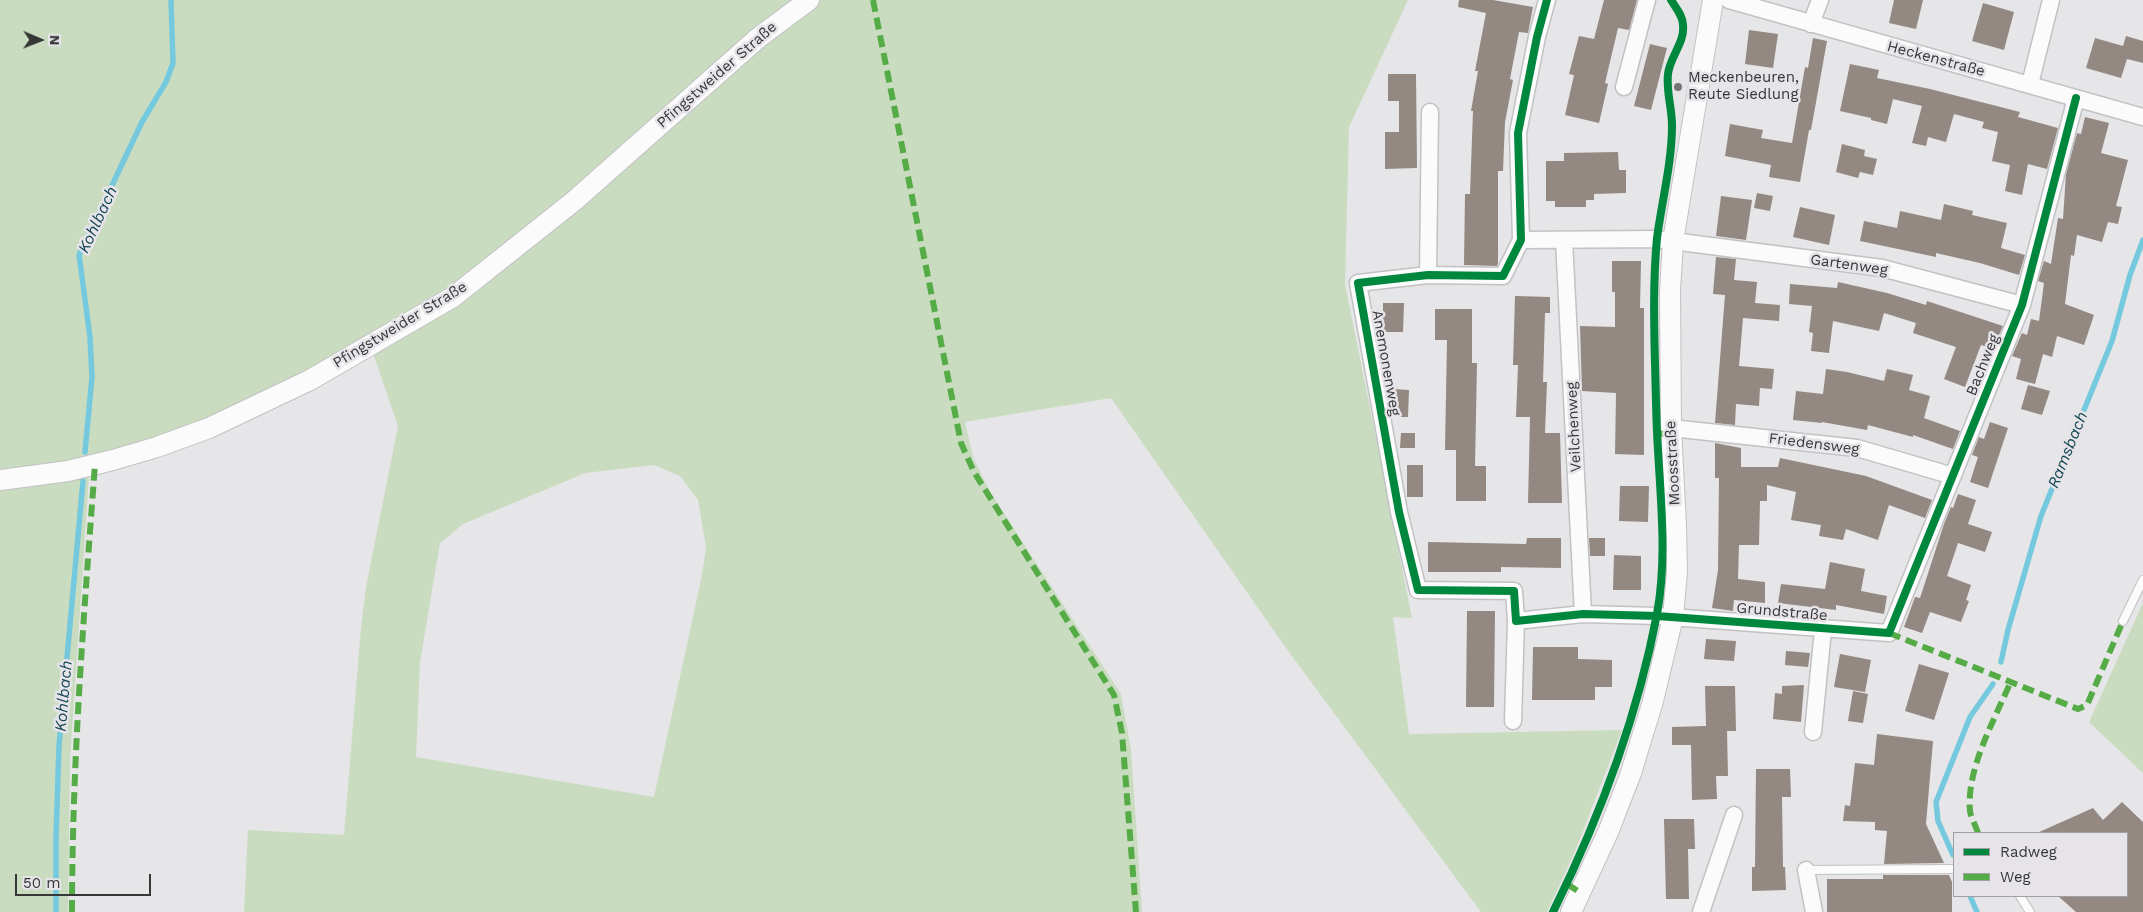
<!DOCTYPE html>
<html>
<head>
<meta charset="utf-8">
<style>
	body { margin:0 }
	#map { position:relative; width:2143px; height:912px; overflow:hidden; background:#e6e5e7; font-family:"Work Sans",sans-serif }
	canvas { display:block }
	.legend { position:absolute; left:1953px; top:832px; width:175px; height:65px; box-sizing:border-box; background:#e6e4e8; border:1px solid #a09fa2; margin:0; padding:6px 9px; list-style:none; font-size:15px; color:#373738 }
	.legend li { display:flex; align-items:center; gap:10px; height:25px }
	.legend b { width:25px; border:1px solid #a09fa2 }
	.north { position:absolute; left:15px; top:15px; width:50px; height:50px; -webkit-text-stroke:4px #e6e4e8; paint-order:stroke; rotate:91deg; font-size:14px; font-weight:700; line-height:20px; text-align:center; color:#373738 }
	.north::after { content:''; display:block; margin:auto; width:18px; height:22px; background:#373738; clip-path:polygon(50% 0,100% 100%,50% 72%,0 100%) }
	.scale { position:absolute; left:15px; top:874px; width:136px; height:22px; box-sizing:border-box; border:2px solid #373738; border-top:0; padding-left:6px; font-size:15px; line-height:18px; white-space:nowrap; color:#373738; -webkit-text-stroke:4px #e6e4e8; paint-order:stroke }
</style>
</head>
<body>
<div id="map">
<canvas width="2143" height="912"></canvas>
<ul class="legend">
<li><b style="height:6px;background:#00873e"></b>Radweg</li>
<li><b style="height:6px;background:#55ac46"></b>Weg</li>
</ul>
<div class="north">N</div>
<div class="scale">50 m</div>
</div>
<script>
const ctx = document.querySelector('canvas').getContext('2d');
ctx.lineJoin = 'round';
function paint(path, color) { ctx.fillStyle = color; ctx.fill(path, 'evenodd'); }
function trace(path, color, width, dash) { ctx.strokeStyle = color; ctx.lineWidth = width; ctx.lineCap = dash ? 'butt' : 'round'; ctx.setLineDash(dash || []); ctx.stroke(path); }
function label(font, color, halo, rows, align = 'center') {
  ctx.font = font + ' "Work Sans",sans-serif'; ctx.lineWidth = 5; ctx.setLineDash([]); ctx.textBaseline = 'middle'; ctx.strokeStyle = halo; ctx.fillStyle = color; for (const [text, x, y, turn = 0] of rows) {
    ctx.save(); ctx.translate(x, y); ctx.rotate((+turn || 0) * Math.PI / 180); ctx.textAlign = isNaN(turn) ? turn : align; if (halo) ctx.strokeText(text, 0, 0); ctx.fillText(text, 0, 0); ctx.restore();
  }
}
paint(new Path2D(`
	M 0,0 L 1408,0 L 1349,127 L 1345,284 L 1412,618 L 1393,617 L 1409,734 L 1622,730 L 1576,849 L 1547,912 L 1481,912 L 1286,648 L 1111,398 L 965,422 L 973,457 L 989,490 L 1121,694 L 1131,750 L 1142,912 L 244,912 L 248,830 L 344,835 L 361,628 L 366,587 L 398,426 L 373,353 L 362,343 L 216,417 L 106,455 L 0,471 ZM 654,465 L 680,476 L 698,500 L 706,547 L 702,575 L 654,797 L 416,757 L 420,662 L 440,543 L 463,524 L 585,473 Z
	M 89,476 L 70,759 L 68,912 L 0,912 L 0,487 Z
	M 2143,603 L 2143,773 L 2089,722 Z`), '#c9dcc0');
trace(new Path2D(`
	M 85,452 L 92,377 L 90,337 L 79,255 L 142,122 L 166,82 L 173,63 L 171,0
	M 2001,662 L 2008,630 L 2041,516 L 2112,341 L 2130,275 L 2143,240
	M 1953,855 L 1938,821 L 1936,802 L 1970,717 L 1993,684
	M 1970,896 L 1977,912
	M 56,912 L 56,837 L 59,746 L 83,481`), '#74c9de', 5.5);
paint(new Path2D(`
	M 1459,0 L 1493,0 L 1533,7 L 1528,33 L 1519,32 L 1510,79 L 1513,80 L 1505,122 L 1503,171 L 1498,171 L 1498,263 L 1497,266 L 1464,265 L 1465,194 L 1470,194 L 1473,111 L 1471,111 L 1478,71 L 1475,71 L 1486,13 L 1458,7 Z
	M 1604,0 L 1637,0 L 1629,30 L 1618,28 L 1605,83 L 1608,84 L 1599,123 L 1565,115 L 1574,75 L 1569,74 L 1579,36 L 1594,39 Z
	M 1894,0 L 1923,0 L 1916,29 L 1889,23 Z
	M 1983,3 L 2014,12 L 2004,50 L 1972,41 Z
	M 1749,30 L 1778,34 L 1773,68 L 1745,64 Z
	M 2126,36 L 2143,41 L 2143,63 L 2127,59 L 2121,78 L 2086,68 L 2095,38 L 2123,46 Z
	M 1813,38 L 1827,41 L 1811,130 L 1809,130 L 1800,182 L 1769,177 L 1771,165 L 1725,156 L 1730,124 L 1763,130 L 1761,138 L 1792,143 L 1805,67 L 1808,68 Z
	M 1650,44 L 1667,48 L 1651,110 L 1634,106 Z
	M 1850,64 L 1879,70 L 1877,78 L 1930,89 L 2020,112 L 2018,117 L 2058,128 L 2047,169 L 2028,164 L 2022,195 L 2005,191 L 2010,165 L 1992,161 L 1998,132 L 1982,128 L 1984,122 L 1954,114 L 1946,142 L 1928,137 L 1926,146 L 1912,143 L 1922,106 L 1893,99 L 1887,124 L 1871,120 L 1871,118 L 1840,111 Z
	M 1388,74 L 1416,74 L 1417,168 L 1385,169 L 1385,132 L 1399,132 L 1399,101 L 1388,101 Z
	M 2085,117 L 2109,123 L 2101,153 L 2128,160 L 2116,206 L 2122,207 L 2118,224 L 2108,222 L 2102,242 L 2077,235 L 2074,256 L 2071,255 L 2065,304 L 2094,315 L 2084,345 L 2057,336 L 2052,357 L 2043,354 L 2035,384 L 2016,379 L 2021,359 L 2012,356 L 2022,333 L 2027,335 L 2031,319 L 2039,321 L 2044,283 L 2038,281 L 2044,261 L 2051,264 L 2058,218 L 2063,219 L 2066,174 L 2077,133 L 2081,134 Z
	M 1842,144 L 1865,150 L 1864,156 L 1877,159 L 1873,175 L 1860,172 L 1858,178 L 1836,172 Z
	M 1618,152 L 1619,170 L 1626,170 L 1626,193 L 1594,194 L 1594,200 L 1586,200 L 1586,207 L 1555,207 L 1555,201 L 1546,201 L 1546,161 L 1564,161 L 1564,153 Z
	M 1757,193 L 1773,196 L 1770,211 L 1754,208 Z
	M 1721,196 L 1752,200 L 1746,240 L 1716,236 Z
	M 1944,204 L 1973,211 L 1972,215 L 2007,223 L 2001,248 L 2025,255 L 2019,275 L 1980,263 L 1936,253 L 1936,257 L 1860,241 L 1864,221 L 1897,228 L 1900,211 L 1941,220 Z
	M 1800,207 L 1835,215 L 1829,245 L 1793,237 Z
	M 1716,257 L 1736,259 L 1734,280 L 1757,282 L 1755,303 L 1780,305 L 1779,321 L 1743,318 L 1739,366 L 1774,369 L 1772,389 L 1760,388 L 1759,406 L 1736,404 L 1735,425 L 1715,423 L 1725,295 L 1713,294 Z
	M 1612,261 L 1641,261 L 1640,308 L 1644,308 L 1644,455 L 1615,454 L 1616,393 L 1582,391 L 1580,326 L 1615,327 L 1615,292 L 1612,292 Z
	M 1838,282 L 1887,293 L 1926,305 L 1927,301 L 2003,326 L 1993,349 L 1981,345 L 1965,387 L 1944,379 L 1956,347 L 1913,333 L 1916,323 L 1884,313 L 1879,331 L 1833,321 L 1829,353 L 1811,351 L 1813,333 L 1809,332 L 1812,306 L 1789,304 L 1790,284 L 1837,288 Z
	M 1515,296 L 1550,297 L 1550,313 L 1545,313 L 1543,382 L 1547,382 L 1545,433 L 1560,433 L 1562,503 L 1528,503 L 1530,417 L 1516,417 L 1518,365 L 1513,365 Z
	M 1383,303 L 1404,303 L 1403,332 L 1383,332 Z
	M 1435,309 L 1472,309 L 1472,363 L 1477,363 L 1475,466 L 1486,466 L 1486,501 L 1456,501 L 1456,450 L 1445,450 L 1447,340 L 1435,340 Z
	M 1826,369 L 1847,372 L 1884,381 L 1887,369 L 1913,375 L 1909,390 L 1930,396 L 1924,418 L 1960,431 L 1953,449 L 1913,435 L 1913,437 L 1868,425 L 1867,430 L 1822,422 L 1822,423 L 1793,420 L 1796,391 L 1823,394 Z
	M 2028,385 L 2050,391 L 2042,415 L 2021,409 Z
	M 1393,389 L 1409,390 L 1408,417 L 1393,417 Z
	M 1990,422 L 2008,428 L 1988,488 L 1970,482 L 1978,457 L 1972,455 L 1979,437 L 1984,439 Z
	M 1401,433 L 1415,433 L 1415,448 L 1400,448 Z
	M 1715,443 L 1741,448 L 1741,467 L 1778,467 L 1780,458 L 1866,476 L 1932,500 L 1925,518 L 1889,505 L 1878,540 L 1846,529 L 1843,540 L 1819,536 L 1821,525 L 1791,520 L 1796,492 L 1767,485 L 1767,501 L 1760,501 L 1759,545 L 1739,545 L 1738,579 L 1765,582 L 1765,603 L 1734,600 L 1733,611 L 1712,608 L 1718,570 L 1719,478 L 1715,478 Z
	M 1407,465 L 1423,465 L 1423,497 L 1407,497 Z
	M 1620,486 L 1649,486 L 1648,522 L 1619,521 Z
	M 1958,494 L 1976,500 L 1968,524 L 1992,532 L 1985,552 L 1958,543 L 1947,576 L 1971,585 L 1966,600 L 1969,601 L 1961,622 L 1930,612 L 1922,633 L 1904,627 L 1915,597 L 1920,598 L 1944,524 L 1951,507 L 1953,508 Z
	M 1527,538 L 1561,538 L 1561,568 L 1501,567 L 1501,572 L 1428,572 L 1428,542 L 1526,544 Z
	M 1589,538 L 1605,538 L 1605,556 L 1590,556 Z
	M 1614,555 L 1641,556 L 1641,590 L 1613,590 Z
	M 1830,562 L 1865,569 L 1861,591 L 1887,596 L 1884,614 L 1836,605 L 1836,610 L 1778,603 L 1781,584 L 1825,589 Z
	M 1467,611 L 1495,611 L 1494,707 L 1466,707 Z
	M 1706,639 L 1736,641 L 1734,661 L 1704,659 Z
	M 1533,647 L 1578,647 L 1578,659 L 1612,660 L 1612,687 L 1595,687 L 1595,700 L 1532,700 Z
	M 1786,651 L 1810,653 L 1808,667 L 1785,665 Z
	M 1840,654 L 1871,660 L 1865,692 L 1834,687 Z
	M 1919,664 L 1949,673 L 1934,720 L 1905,711 Z
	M 1804,685 L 1801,722 L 1773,719 L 1775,693 L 1782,694 L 1782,686 Z
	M 1705,686 L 1735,686 L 1736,731 L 1727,731 L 1728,776 L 1716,776 L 1717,799 L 1692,800 L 1691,745 L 1672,745 L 1672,727 L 1706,726 Z
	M 1853,691 L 1868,694 L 1863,723 L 1848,721 Z
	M 1877,734 L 1933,741 L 1926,824 L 1944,863 L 1884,864 L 1887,831 L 1875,830 L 1875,822 L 1843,821 L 1845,805 L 1850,806 L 1855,763 L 1874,765 Z
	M 1756,769 L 1790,769 L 1791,797 L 1782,797 L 1783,867 L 1785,867 L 1786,890 L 1752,891 L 1752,867 L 1755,867 Z
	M 2122,802 L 2143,822 L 2143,912 L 2076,912 L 2058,896 L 2127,896 L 2127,833 L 2037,833 L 2093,808 L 2103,820 Z
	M 1664,819 L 1694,819 L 1695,849 L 1688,849 L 1689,899 L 1666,899 Z
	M 1883,875 L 1949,875 L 1952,882 L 1952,912 L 1827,912 L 1827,879 L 1883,879 Z`), '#938882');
const service = new Path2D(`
	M 2123,621 L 2143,580
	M 1806,870 L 1954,869
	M 2020,896 L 2030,912`);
const minor = new Path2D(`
	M 1547,0 L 1537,37 L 1518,133 L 1521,240 L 1503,276 L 1428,275 L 1358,283 L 1399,512 L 1418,590 L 1514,591 L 1516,621 L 1583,614 L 1657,616 L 1889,633 L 2022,305 L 2076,98
	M 1729,0 L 2143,117
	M 1811,24 L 1820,0
	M 2030,84 L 2051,0
	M 1624,87 L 1647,0
	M 1521,240 L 1657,239 L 1882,268 L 2022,305
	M 1564,240 L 1583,614
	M 1428,275 L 1430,112
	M 1671,428 L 1857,448 L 1953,476
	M 1513,721 L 1516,621
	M 1813,732 L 1823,630
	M 1806,870 L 1814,912
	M 1701,912 L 1734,815`);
const tertiary = new Path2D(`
	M 0,480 L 68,471 L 113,460 L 157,447 L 209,428 L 310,380 L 453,297 L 574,201 L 758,38 L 809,0
	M 1571,912 L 1609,830 L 1631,773 L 1653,701 L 1673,617 L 1677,572 L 1676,525 L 1671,428 L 1670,291 L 1673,241 L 1713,0`);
trace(service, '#c2c1c3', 10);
trace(minor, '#c2c1c3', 19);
trace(tertiary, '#c2c1c3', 22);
trace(service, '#fbfbfb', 8);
trace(minor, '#fbfbfb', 16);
trace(tertiary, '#fbfbfb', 20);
trace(new Path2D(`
	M 873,0 L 961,443 L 974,472 L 1114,695 L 1122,733 L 1136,912
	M 1657,434 L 1672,433
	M 1889,633 L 2078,709 L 2087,705 L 2123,621
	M 1978,833 C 1976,826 1971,818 1970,811 C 1966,769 1995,719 2011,681
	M 1567,884 L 1581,893
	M 72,912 C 72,763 84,613 95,464`), '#55ac46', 6, [12, 6]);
trace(new Path2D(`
	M 1547,0 L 1537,37 L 1518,133 L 1521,240 L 1503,276 L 1428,275 L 1358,283 L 1399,512 L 1418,590 L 1514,591 L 1516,621 L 1583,614 L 1657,616 L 1889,633 L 2022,305 L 2076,98
	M 1553,912 C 1600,817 1637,719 1657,614 C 1667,560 1661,504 1658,450 C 1656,422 1656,393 1655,365 C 1654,323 1653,280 1657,238 C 1662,200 1672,163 1672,125 C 1672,108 1666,91 1668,74 C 1670,56 1685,43 1683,25 C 1683,16 1676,8 1671,0`), '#00873e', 8);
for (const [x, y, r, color] of [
	[1678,87,5,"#747475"]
]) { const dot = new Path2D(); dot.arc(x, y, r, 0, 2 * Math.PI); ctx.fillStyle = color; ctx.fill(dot); trace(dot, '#e6e4e8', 2); }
label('15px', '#373738', '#e6e4e8', [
	["Heckenstraße",1936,59,15],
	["Pfingstweider Straße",717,75,-41],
	["Gartenweg",1849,265,8],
	["Pfingstweider Straße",400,325,-31],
	["Anemonenweg",1386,363,80],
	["Bachweg",1983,365,-68],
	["Veilchenweg",1574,427,-93],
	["Friedensweg",1814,444,7],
	["Moosstraße",1673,463,-93],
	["Grundstraße",1782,612,5]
]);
label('15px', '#373738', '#e6e4e8', [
	["Meckenbeuren,",1688,78],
	["Reute Siedlung",1688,95]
], 'left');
label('italic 16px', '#134754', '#e6e4e8', [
	["Kohlbach",98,220,-65],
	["Ramsbach",2068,450,-68],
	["Kohlbach",64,696,-85]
]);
</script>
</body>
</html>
